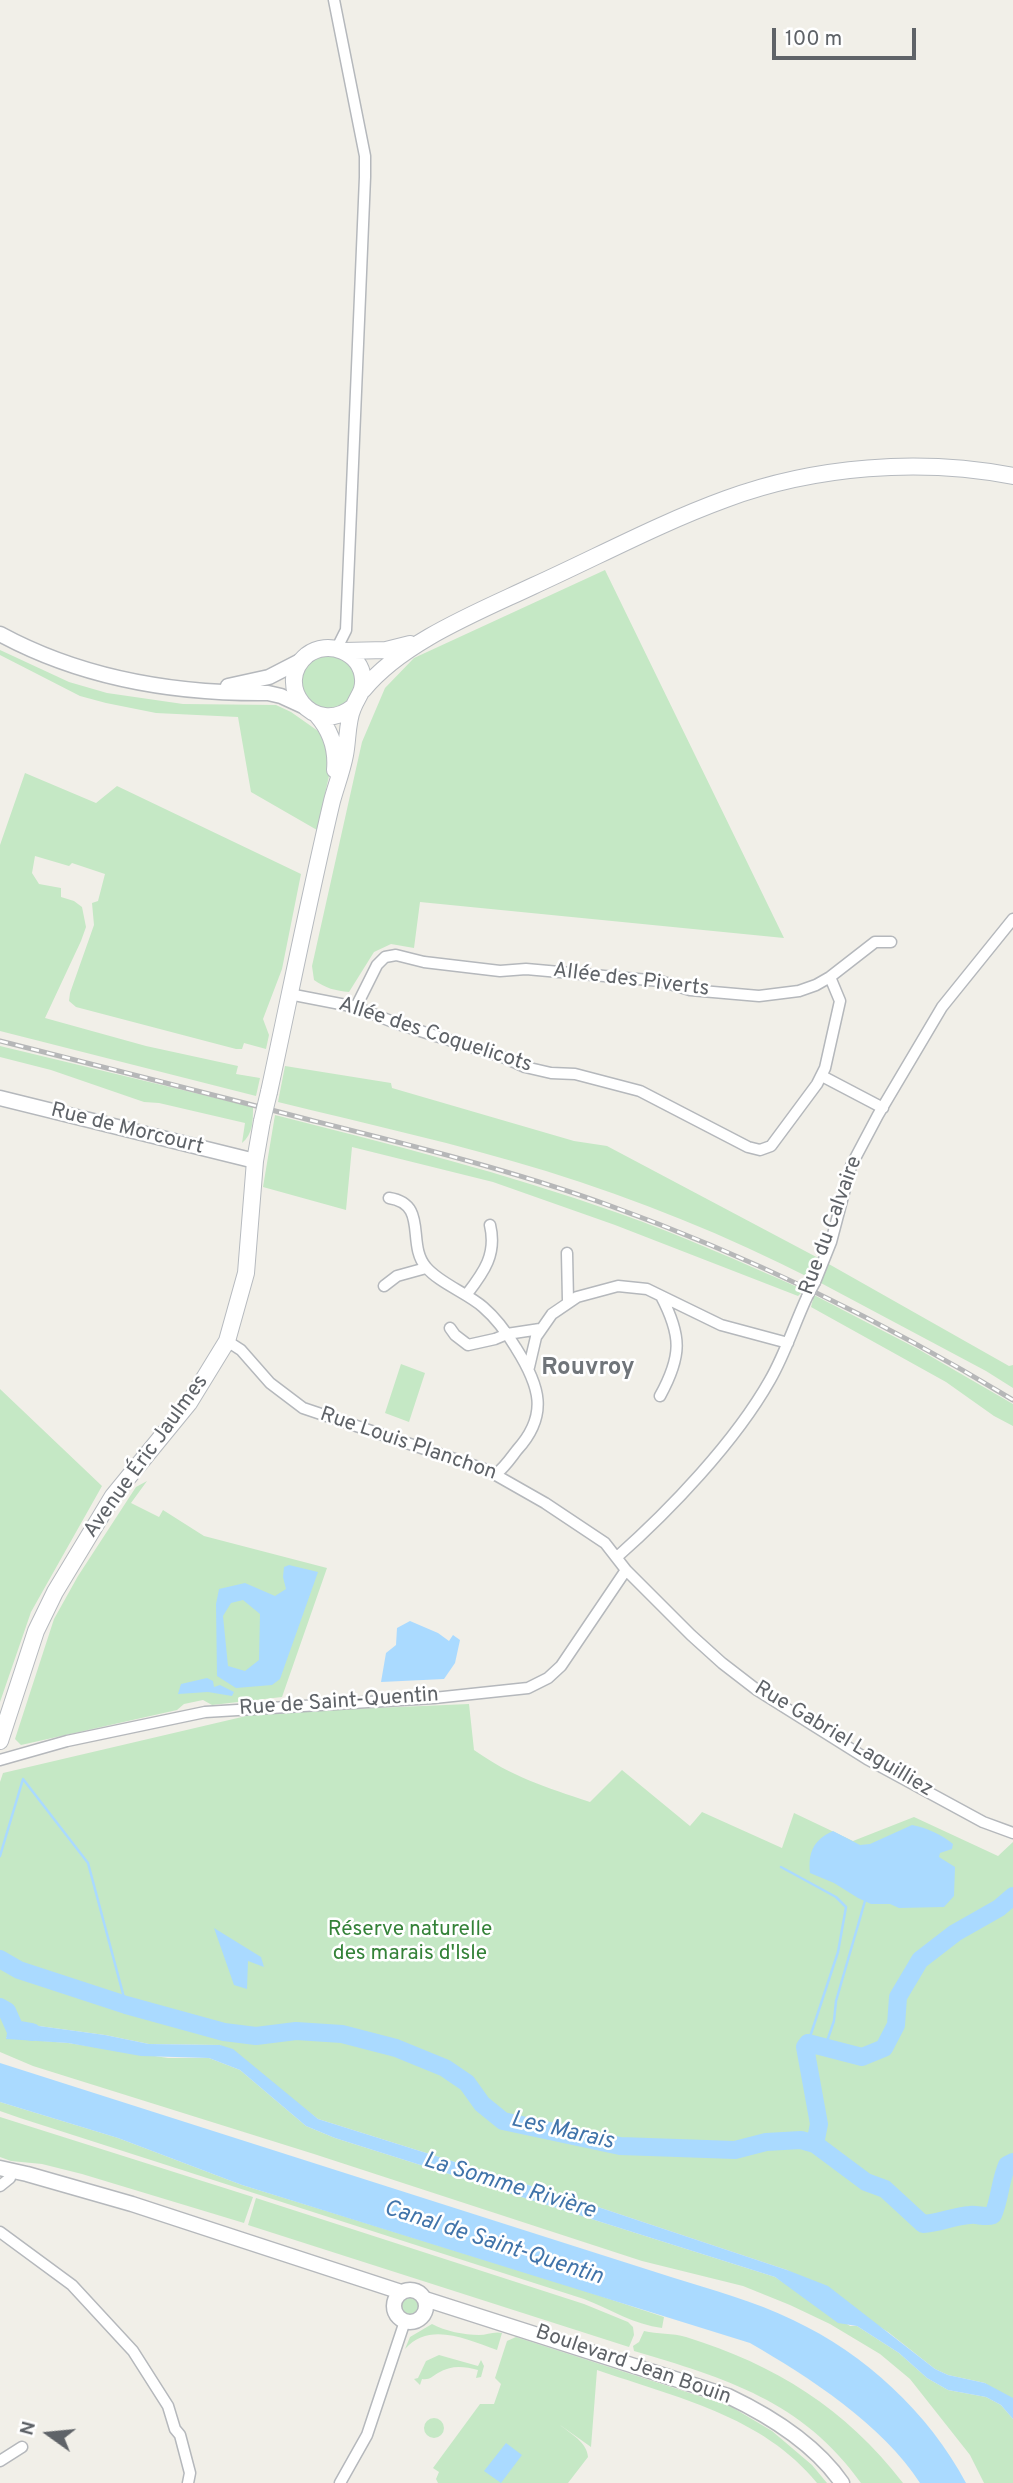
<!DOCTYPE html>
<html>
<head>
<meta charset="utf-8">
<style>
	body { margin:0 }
	#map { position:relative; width:1013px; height:2483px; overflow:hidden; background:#f1efe8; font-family:Overpass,sans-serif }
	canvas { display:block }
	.north { position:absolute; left:14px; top:2399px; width:70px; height:70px; -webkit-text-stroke:5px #fff; paint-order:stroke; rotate:285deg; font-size:19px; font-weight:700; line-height:28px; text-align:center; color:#5f6368 }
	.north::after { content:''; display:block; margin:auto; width:24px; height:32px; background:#5f6368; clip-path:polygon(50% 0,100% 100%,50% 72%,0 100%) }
	.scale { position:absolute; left:772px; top:28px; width:144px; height:32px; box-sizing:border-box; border:4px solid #5f6368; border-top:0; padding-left:9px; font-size:21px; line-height:24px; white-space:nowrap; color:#5f6368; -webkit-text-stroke:5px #fff; paint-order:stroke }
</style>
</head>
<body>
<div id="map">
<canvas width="1013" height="2483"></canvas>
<div class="north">N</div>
<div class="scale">100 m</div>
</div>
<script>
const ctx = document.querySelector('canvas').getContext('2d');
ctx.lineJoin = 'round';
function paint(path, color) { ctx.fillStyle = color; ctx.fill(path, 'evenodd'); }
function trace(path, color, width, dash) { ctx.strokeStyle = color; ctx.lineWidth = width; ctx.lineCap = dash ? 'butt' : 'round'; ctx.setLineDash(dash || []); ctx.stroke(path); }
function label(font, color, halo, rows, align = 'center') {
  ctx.font = font + ' Overpass,sans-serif'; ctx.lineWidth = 5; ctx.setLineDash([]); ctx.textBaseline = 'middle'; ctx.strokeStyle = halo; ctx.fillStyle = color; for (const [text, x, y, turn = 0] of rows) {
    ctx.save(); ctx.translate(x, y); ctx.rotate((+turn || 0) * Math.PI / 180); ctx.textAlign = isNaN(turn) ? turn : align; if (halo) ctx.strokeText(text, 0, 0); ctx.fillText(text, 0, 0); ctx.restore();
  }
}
paint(new Path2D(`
	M 605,570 L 784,938 L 420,902 L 414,948 L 391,944 L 374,952 L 349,992 C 336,991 325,988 314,980 L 312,966 L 362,742 L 385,688 L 414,658 Z
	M 0,650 L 69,682 L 107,693 L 183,704 L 276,705 L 291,712 L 318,731 L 328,748 L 329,776 L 317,830 L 251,792 L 238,717 L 156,713 L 106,703 L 80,696 L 0,655 Z
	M 323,654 C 352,660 359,668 353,697 L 334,712 L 321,711 L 299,688 L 306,663 Z
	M 25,773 L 96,803 L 117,786 L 301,874 L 282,969 L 263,1019 L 269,1035 L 266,1049 L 244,1043 L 242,1049 L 236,1049 L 76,1007 L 69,1001 L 70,993 L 94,925 L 92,903 L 98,901 L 105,874 L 72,863 L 69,866 L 35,856 L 32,873 L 39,884 L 61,888 L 61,897 L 74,901 L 82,907 L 86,927 L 81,941 L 45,1018 L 146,1046 L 238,1066 L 236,1074 L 260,1078 L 256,1096 L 0,1031 L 0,845 Z
	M 0,1046 L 253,1107 C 253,1121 253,1134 242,1143 L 245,1123 L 159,1103 L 144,1102 L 51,1070 L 0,1057 Z
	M 285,1066 L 391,1083 L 392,1088 L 574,1141 L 607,1146 L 822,1260 L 812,1279 C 728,1236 637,1199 546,1171 C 458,1144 368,1124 278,1102 Z
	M 275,1115 C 390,1144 506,1173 618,1213 C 681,1235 743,1263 804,1290 L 798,1296 L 615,1225 L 493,1182 L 352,1147 L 346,1210 L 263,1187 Z
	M 827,1263 L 1009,1366 L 1013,1365 L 1013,1388 L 986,1371 L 819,1282 Z
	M 814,1295 L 918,1349 L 1013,1404 L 1013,1426 L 994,1416 L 946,1382 L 811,1307 Z
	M 401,1364 L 425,1373 L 409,1422 L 385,1413 Z
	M 0,1389 L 102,1486 L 31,1612 L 0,1702 Z
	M 147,1481 L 131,1503 L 159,1517 L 163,1510 L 204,1536 L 327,1568 L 282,1697 L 212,1705 L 203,1700 L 184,1704 L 177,1710 L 21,1745 L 15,1739 L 54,1619 L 78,1576 L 136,1487 Z
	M 469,1704 L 474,1750 C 512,1777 545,1787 590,1802 L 622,1770 L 690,1826 L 702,1812 L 782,1848 L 794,1813 L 853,1841 L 914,1817 L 998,1856 L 1013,1842 L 1013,2405 L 985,2383 L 948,2375 L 935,2369 L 888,2332 L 787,2270 L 595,2206 L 318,2119 L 220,2045 L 149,2044 L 105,2035 L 17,2023 L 6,2038 L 68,2043 L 168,2058 L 209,2058 L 240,2070 L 306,2126 L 335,2138 L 775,2277 L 850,2326 L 857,2326 L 899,2353 L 927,2378 L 948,2390 L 986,2397 L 1001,2405 L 1013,2419 L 1013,2483 L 984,2483 L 970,2455 L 910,2379 L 880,2354 L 830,2324 L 790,2305 L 743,2286 L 642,2261 L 314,2154 L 33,2066 L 0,2052 L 0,1782 L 3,1773 L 259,1713 Z
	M 0,2102 L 118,2138 L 242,2185 L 573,2287 L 664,2317 L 662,2328 C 635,2325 610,2309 584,2299 L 20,2118 L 0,2111 Z
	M 0,2117 L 253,2197 L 244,2223 L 82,2174 L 42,2164 L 11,2161 L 0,2157 Z
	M 256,2198 L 584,2304 L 628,2322 L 633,2327 L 634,2335 L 629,2347 L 248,2225 Z
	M400 2305a10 10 0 1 1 20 0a10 10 0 1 1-20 0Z
	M 432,2324 C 445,2331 464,2335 479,2335 C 487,2335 494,2331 502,2333 L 497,2350 C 467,2340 430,2321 405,2349 L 410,2337 Z
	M 644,2331 C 657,2334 673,2333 686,2337 C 776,2365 845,2408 903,2483 L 861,2483 C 803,2401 725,2378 634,2351 L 633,2346 L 639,2342 Z
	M 516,2337 L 730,2406 L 772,2431 L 812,2465 L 827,2483 L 817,2483 C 763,2416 675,2397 597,2370 L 591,2447 L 560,2425 C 571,2434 587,2442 588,2457 L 568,2483 L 438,2483 L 436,2479 L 439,2472 L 433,2468 L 480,2404 L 494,2404 L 501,2384 L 495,2378 L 507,2341 Z
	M 439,2355 L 478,2366 L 481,2360 L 484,2366 L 481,2377 L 476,2378 L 478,2370 C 463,2366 451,2365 438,2373 C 431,2377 430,2380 422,2379 L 420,2385 L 414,2379 L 418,2378 L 426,2361 Z
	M424 2428a10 10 0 1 1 20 0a10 10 0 1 1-20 0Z`), '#c5e8c5');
paint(new Path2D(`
	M 289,1565 L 318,1572 L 280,1679 L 272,1685 L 236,1688 L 217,1676 L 216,1604 L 219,1589 L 245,1583 L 275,1596 L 286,1589 L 283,1577 L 284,1567 ZM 243,1600 L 260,1614 L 259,1660 L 245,1671 L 228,1666 L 223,1616 L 231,1603 Z
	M 410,1621 L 438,1633 L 449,1641 L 453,1635 L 460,1640 L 455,1663 L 444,1679 L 381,1682 L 386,1653 L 396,1645 L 397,1628 Z
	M 207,1678 L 213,1681 L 214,1687 L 220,1685 L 234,1692 L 232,1696 L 208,1692 L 178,1694 L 181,1684 Z
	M 912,1825 C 927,1828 941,1834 953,1844 L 952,1849 L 940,1853 L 939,1857 L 955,1867 L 954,1896 L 944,1907 L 899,1908 L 890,1904 L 871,1904 L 858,1898 L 834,1883 L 810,1873 C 808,1853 813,1840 833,1831 L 860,1845 L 870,1844 Z
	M 214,1928 L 261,1957 L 264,1967 L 248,1961 L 247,1989 L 234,1985 Z
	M 17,2023 L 105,2035 L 149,2044 L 220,2045 L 233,2049 L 318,2119 L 595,2206 L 787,2270 L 828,2286 L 935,2369 L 948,2375 L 985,2383 L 1013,2398 L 1013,2419 L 1001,2405 L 986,2397 L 948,2390 L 927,2378 L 899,2353 L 857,2326 L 838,2323 L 775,2277 L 335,2138 L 306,2126 L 240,2070 L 209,2058 L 141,2056 L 68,2043 L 6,2039 L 8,2027 Z
	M 0,2063 L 671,2277 C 712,2290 754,2301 793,2320 C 865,2354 928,2412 966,2483 L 920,2483 C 883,2425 809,2377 750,2343 L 242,2185 L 118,2138 L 0,2102 Z
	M 506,2443 L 522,2455 L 501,2483 L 484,2471 Z`), '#aadaff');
trace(new Path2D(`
	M 0,1856 L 23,1779 L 88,1863 L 126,2005
	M 781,1867 L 836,1897 L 846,1907 L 838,1952 L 808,2043
	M 825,2047 L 834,2021 L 836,2001 L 865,1901`), '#aadaff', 2.5);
trace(new Path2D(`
	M 0,1959 L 19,1970 L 126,2005 L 224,2032 L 256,2036 L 296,2031 L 342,2034 L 396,2048 L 445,2068 L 467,2083 L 482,2104 L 503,2121 L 620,2146 L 735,2150 L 766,2142 L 801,2140 L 815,2144 L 866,2182 L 885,2189 L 923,2224 C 939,2223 954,2216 970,2215 C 978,2214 985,2218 993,2215 C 1000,2199 1000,2181 1007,2165 L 1013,2162
	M 0,2007 L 7,2011 L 15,2029 L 32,2032
	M 815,2144 L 819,2124 L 805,2047 L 808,2043 L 862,2057 L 884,2048 L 896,2025 L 898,1997 L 920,1960 L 955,1933 L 999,1908 L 1013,1896`), '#aadaff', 18);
const minor = new Path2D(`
	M 334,0 L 365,156 L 365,177 L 346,630 L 337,648
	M 830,977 L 875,942 L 891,942
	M 289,994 L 356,1007 L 398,1024 L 503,1057 L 525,1067 L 551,1073 L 575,1074 L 640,1091 L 748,1147 L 760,1150 L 771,1146 L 817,1084 L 825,1068 L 840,1001 L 830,977 L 816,985 L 799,991 L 759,996 L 690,990 L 660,981 L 526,969 L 500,971 L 424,962 L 396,955 L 385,957 L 377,965 L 356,1007
	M 822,1076 L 883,1108
	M 389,1198 C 429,1204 406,1244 426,1267 C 439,1283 467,1293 483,1307 C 497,1319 507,1333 516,1348 C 540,1386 549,1415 517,1450 C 510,1459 505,1467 496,1474
	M 567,1253 L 568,1301
	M 815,1282 L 831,1242 L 851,1166 L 878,1115 L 942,1007 L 1013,919
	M 384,1286 L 397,1276 L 426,1268
	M 467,1294 C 484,1272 497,1254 490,1225
	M 450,1328 L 455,1335 L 468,1345 L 495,1339 L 507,1334 L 540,1329
	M 227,1341 L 241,1350 L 270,1383 L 303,1408 L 487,1470 L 545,1503 L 605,1543 L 626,1570 L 691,1635 L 722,1663 L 757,1690 L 867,1759 L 983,1822 L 1013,1833
	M 529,1367 L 536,1337 L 552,1314 L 577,1297 L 618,1286 L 647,1289 L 721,1325 L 788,1343
	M 660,1396 C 682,1356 682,1336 661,1296
	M 617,1557 C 670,1510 735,1442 770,1380 C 785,1354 794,1325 807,1297
	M 0,1760 L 67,1741 L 205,1712 L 434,1698 L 528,1688 L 548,1678 L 561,1666 L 626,1570
	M 0,2186 L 10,2178
	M 0,2232 L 72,2285 L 133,2351 L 168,2406 L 175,2429 L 180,2435 L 190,2473 L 188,2483
	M 0,2461 L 22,2447
	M 340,2483 L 367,2435 L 405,2321`);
const tertiary = new Path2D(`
	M 0,634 C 83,679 174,694 268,693 L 281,696 L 305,707
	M 228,686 L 269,677 L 302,660
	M 0,1098 L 255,1161
	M 0,2168 L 27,2174 L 132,2204 L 401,2292
	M394 2306a16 16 0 1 1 32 0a16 16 0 1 1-32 0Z
	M 425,2299 L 728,2396 C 770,2416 815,2444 842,2483`);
const secondary = new Path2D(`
	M 344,651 L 386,650 L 410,644
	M 363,690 C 402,642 478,612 533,586 C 597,557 660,523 726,499 C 815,466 920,458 1013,476
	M 317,715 C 331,731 337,748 335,770
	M 269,1092 C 290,995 309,898 332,801 C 336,786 342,771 345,755 C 348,740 347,721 353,708 C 357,697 364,692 363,679 C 361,652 328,639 307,655 C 272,684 314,738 353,707
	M 0,1741 L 36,1631 L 55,1592 L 113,1496 L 189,1403 L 227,1341 L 246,1273 L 255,1161 L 262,1121`);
trace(minor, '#b5b8bc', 13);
trace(tertiary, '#b5b8bc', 17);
trace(secondary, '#b6babf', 18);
trace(minor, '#fff', 10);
trace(tertiary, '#fff', 14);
trace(secondary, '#fff', 16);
const rail = new Path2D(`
	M 0,1041 C 104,1067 207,1093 310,1120 C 410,1145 511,1170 608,1205 C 749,1256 885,1322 1013,1400`);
trace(rail, '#b6b7b8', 5);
trace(rail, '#fff', 2.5, [8]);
const minorBridge = new Path2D(`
	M 807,1297 L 815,1282`);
const secondaryBridge = new Path2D(`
	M 262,1121 L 269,1092`);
trace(minorBridge, '#b5b8bc', 13, []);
trace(secondaryBridge, '#b6babf', 18, []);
trace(minorBridge, '#fff', 10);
trace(secondaryBridge, '#fff', 16);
label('21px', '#5f6368', '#fff', [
	["Allée des Piverts",631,981,7],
	["Allée des Coquelicots",435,1036,18],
	["Rue de Morcourt",127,1130,14],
	["Rue du Calvaire",832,1226,-70],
	["Rue Louis Planchon",408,1445,19],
	["Avenue Éric Jaulmes",147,1457,-54],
	["Rue de Saint-Quentin",339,1703,-4],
	["Rue Gabriel Laguilliez",843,1740,31],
	["Boulevard Jean Bouin",633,2366,19]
]);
label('21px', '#348238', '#fff', [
	["Réserve naturelle",410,1931],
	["des marais d'Isle",410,1955]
]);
label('italic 23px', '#4174aa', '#fff', [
	["Les Marais",562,2132,13],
	["La Somme Rivière",509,2187,17],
	["Canal de Saint-Quentin",493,2244,18]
]);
label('bold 24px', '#70757a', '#fff', [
	["Rouvroy",588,1369]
]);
</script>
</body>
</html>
